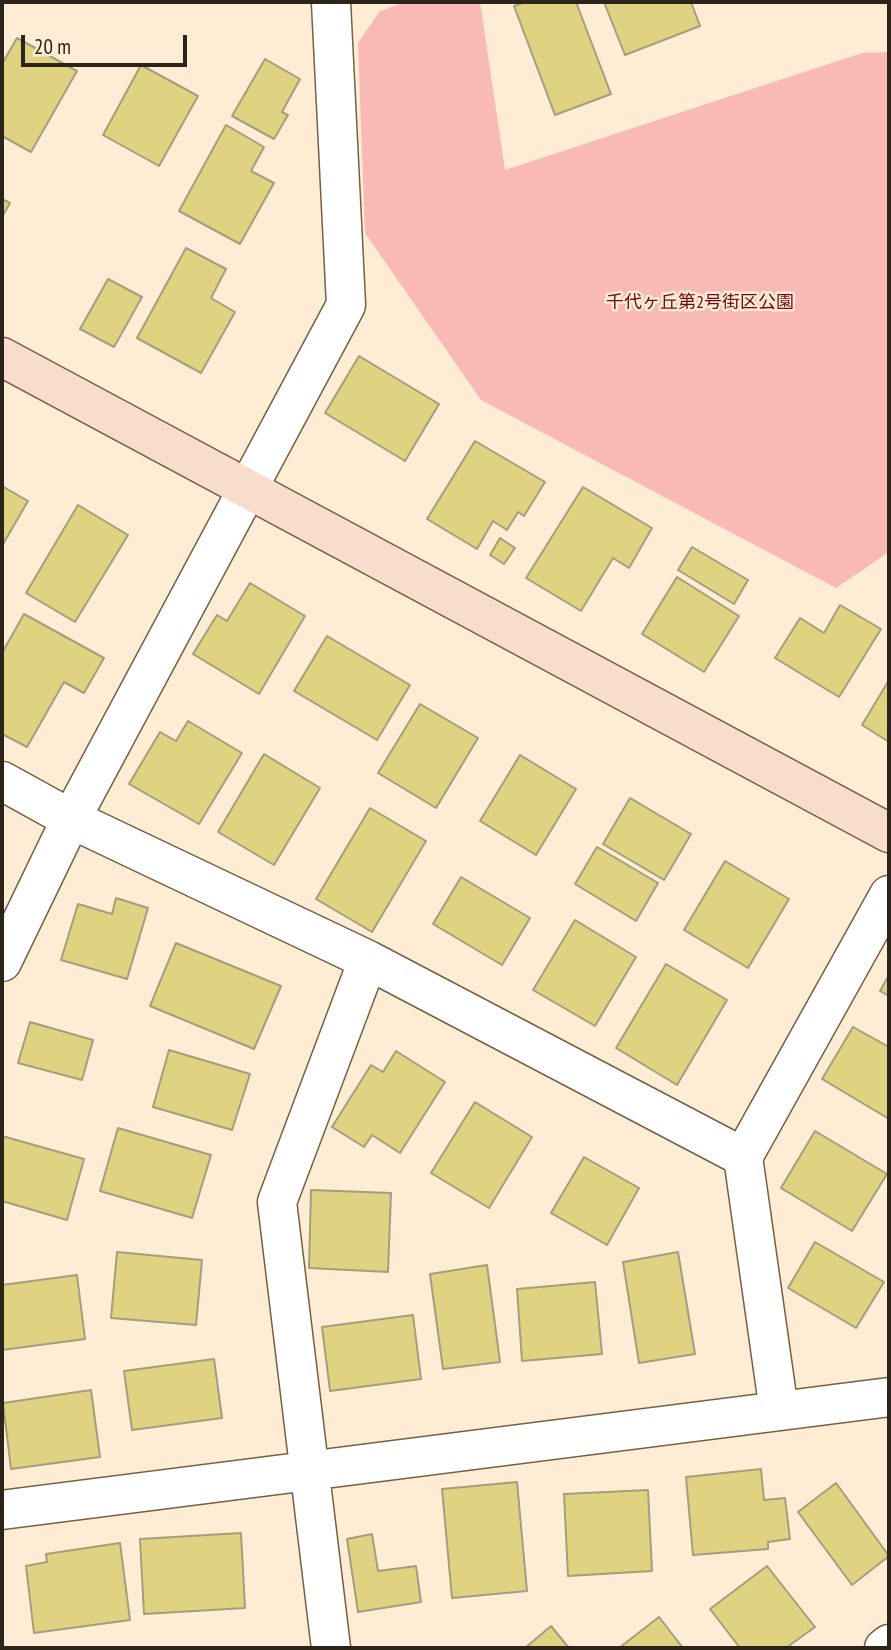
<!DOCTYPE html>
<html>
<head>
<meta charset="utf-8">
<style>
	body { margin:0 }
	#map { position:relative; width:891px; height:1650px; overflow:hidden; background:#ffecd4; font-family:"PT Sans Narrow",sans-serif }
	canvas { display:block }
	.frame { position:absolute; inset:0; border:4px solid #2c2418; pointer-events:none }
	.scale { position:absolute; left:21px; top:35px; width:166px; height:32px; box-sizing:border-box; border:4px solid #2c2418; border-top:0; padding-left:9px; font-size:21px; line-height:24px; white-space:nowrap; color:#2c2418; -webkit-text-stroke:5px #ffecd4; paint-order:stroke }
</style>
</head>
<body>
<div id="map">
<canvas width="891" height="1650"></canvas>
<div class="frame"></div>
<div class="scale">20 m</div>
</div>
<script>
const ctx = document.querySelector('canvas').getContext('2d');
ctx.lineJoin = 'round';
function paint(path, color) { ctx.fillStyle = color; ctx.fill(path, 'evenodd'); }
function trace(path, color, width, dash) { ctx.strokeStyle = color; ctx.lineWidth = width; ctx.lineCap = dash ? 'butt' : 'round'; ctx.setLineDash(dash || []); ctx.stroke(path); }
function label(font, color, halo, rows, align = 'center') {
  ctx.font = font + ' "PT Sans Narrow","Noto Sans JP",sans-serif'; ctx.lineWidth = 5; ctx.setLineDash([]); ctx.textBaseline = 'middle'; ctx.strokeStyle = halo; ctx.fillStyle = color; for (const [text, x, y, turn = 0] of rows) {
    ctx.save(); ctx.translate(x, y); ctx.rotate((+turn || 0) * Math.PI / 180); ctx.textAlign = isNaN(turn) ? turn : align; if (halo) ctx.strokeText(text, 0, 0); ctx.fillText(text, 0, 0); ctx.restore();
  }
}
paint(new Path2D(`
	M 406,2 L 480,2 L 505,170 L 862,53 L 889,52 L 889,552 L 836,588 L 481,400 L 365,233 L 358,43 L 380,11 Z`), '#f9b9b4');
const building = new Path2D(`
	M 526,2 L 576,2 L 611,94 L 555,115 L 514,6 Z
	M 604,2 L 691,2 L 700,26 L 625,55 Z
	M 17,38 L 77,71 L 31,152 L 2,136 L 2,64 Z
	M 265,59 L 300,79 L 282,112 L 288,115 L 274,139 L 232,116 Z
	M 141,65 L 198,96 L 159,166 L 103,135 Z
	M 226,125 L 264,147 L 251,171 L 274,183 L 240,244 L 179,211 Z
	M 2,199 L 10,203 L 2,217 Z
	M 186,248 L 226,269 L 211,298 L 235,312 L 201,373 L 137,338 Z
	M 108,279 L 142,297 L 114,347 L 80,329 Z
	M 359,356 L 439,404 L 405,461 L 325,413 Z
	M 475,441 L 545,482 L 524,516 L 518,512 L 507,530 L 493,521 L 477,549 L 427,519 Z
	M 2,486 L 28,501 L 2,546 Z
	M 583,487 L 652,528 L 629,568 L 613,558 L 581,611 L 526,578 Z
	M 78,505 L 128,535 L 75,622 L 26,593 Z
	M 500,538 L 515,548 L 504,564 L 490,555 Z
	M 692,547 L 748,580 L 734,604 L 678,570 Z
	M 677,577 L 739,616 L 704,672 L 642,634 Z
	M 250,583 L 305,616 L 259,694 L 193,654 L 217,615 L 227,621 Z
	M 840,605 L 881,629 L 839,697 L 775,658 L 800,618 L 824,633 Z
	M 24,614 L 104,658 L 84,693 L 64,682 L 27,747 L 2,734 L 2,653 Z
	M 327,636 L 410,685 L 377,740 L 294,691 Z
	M 889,680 L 889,742 L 862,725 Z
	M 420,704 L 478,738 L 436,808 L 378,773 Z
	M 188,721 L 242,753 L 199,824 L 129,784 L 160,732 L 176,741 Z
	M 264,754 L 320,788 L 274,865 L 218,832 Z
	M 520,755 L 576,789 L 536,855 L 480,821 Z
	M 630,798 L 691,834 L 664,880 L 603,844 Z
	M 370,808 L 426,841 L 372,932 L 316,899 Z
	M 597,847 L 658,883 L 636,921 L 575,884 Z
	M 725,861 L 789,899 L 748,968 L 684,930 Z
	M 461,877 L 530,918 L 502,965 L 433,924 Z
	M 116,898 L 148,908 L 127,979 L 61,960 L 78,904 L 112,914 Z
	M 575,920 L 636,957 L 595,1026 L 533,990 Z
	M 176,943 L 281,986 L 254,1049 L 150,1006 Z
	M 666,964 L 727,1000 L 677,1085 L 616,1048 Z
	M 889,975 L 889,996 L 880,991 Z
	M 30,1022 L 93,1040 L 82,1080 L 18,1063 Z
	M 853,1027 L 889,1047 L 889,1119 L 822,1079 Z
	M 169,1050 L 250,1074 L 232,1130 L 153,1107 Z
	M 396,1051 L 445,1082 L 400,1153 L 372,1135 L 364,1147 L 332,1127 L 371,1065 L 383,1072 Z
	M 475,1102 L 532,1137 L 489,1208 L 431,1173 Z
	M 118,1128 L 211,1155 L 192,1218 L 100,1191 Z
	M 815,1131 L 887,1174 L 852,1231 L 781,1188 Z
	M 2,1136 L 84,1159 L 67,1220 L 2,1201 Z
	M 584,1157 L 639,1188 L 607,1245 L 551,1213 Z
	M 311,1190 L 391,1193 L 388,1272 L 309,1268 Z
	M 815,1242 L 884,1282 L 856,1328 L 788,1288 Z
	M 117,1252 L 202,1260 L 196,1325 L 111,1318 Z
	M 678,1252 L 695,1354 L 639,1363 L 623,1262 Z
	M 487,1265 L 500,1362 L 443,1369 L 430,1274 Z
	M 77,1275 L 85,1339 L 2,1350 L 2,1285 Z
	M 595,1282 L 602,1354 L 522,1361 L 517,1289 Z
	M 413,1315 L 421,1379 L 330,1391 L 322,1327 Z
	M 214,1359 L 222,1418 L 132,1430 L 124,1371 Z
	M 91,1390 L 100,1457 L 11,1469 L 3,1403 Z
	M 761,1469 L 764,1500 L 785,1498 L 790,1539 L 768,1542 L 768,1549 L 693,1555 L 686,1477 Z
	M 517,1482 L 527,1591 L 452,1598 L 442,1489 Z
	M 836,1483 L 889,1556 L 852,1585 L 798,1512 Z
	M 648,1490 L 652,1571 L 568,1576 L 564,1494 Z
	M 241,1533 L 245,1608 L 144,1614 L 140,1539 Z
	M 372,1534 L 378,1571 L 416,1566 L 421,1602 L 358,1612 L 347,1539 Z
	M 120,1543 L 130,1620 L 34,1633 L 26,1566 L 47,1562 L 46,1554 Z
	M 767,1566 L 815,1627 L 786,1648 L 740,1648 L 710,1609 Z
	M 659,1617 L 683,1648 L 619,1648 Z
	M 551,1626 L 569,1648 L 525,1648 Z`);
paint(building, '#dfd381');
trace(building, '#a39e7c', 2);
const street = new Path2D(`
	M 2,781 L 71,819 L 368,960 L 743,1157
	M 2,962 L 71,819 L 346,305 L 331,2
	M 779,1411 L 743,1157 L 889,895
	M 2,1510 L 889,1397
	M 331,1648 L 277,1202 L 368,960
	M 884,1648 L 889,1644`);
const secondary = new Path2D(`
	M 2,357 L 889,833`);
trace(street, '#746045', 41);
trace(secondary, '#746045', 41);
trace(street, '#fff', 38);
trace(secondary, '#f8dccc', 38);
label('18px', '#700913', '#ffecd4', [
	["千代ヶ丘第2号街区公園",700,303]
]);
</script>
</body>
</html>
